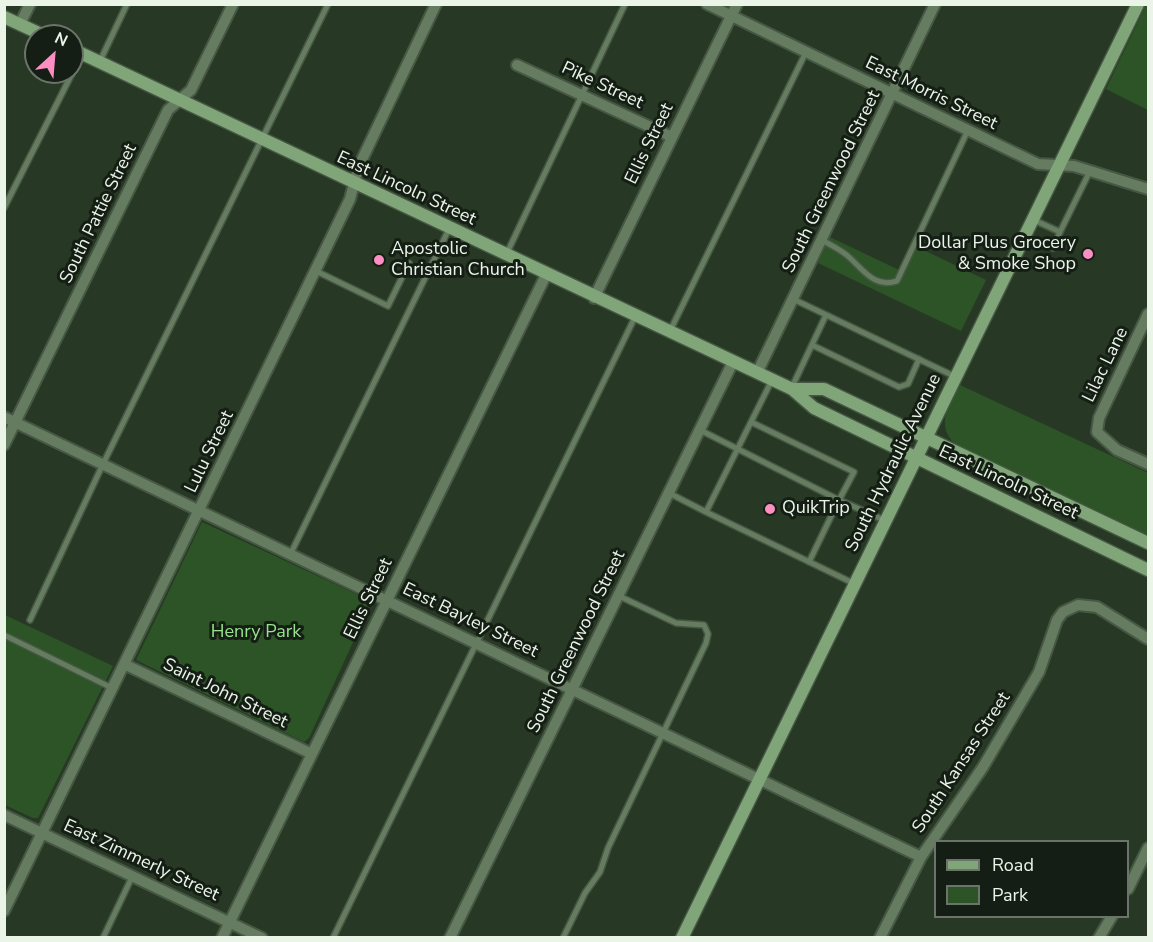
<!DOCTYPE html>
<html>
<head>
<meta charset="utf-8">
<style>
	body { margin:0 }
	#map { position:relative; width:1153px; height:942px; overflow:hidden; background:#273924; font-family:"Nunito Sans",sans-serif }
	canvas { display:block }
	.frame { position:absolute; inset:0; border:6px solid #eaf5e8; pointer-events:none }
	.legend { position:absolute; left:934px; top:840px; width:195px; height:78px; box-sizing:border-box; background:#151e14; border:2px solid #6a7469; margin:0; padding:8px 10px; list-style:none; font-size:18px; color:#eaf5e8 }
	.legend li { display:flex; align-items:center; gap:12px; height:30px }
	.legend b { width:30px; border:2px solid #6a7469 }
	.north { position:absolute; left:24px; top:24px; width:60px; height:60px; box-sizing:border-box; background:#151e14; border:2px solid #6a7469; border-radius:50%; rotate:26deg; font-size:16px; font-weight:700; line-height:24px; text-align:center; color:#eaf5e8 }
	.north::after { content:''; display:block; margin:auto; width:21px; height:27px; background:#fc8fc2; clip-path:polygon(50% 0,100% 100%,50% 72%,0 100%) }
</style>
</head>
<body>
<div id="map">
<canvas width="1153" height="942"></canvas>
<div class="frame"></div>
<ul class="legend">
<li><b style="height:8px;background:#7fa579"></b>Road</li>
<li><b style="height:16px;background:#2c5426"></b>Park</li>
</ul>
<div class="north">N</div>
</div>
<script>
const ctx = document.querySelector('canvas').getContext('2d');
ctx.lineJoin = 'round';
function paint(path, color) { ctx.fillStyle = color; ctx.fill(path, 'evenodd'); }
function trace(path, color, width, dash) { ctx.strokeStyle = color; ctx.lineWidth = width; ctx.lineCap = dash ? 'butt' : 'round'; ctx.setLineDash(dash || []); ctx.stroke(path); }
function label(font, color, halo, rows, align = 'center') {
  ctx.font = font + ' "Nunito Sans",sans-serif'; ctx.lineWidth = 6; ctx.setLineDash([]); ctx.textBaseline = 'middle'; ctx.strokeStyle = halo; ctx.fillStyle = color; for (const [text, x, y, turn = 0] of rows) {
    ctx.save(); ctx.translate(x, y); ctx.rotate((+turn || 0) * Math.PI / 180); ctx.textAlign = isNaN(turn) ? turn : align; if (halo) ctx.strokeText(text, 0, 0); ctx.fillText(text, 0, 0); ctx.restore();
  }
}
paint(new Path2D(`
	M 1146,5 L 1148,5 L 1148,110 L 1106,89 Z
	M 830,237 L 899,270 L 911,244 L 986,280 L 961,331 L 818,263 Z
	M 960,385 L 1148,473 L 1148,535 L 955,444 C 935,424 949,406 960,385 Z
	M 202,522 L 369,600 L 371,603 L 309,738 L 304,742 L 136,660 Z
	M 5,615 L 113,666 L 38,818 L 33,818 L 5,805 Z`), '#2c5426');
const lane = new Path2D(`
	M 100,61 L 127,4
	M 4,208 L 82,54
	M 1034,220 L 1060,232 L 1090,171
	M 822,240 C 832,246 842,250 850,258 C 865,272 875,288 897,281 L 968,130
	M 1053,248 L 1060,232
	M 506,255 L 625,4
	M 316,271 L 388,306 L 409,263
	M 793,299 L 956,377
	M 670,331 L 806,52
	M 812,345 L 899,387 L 908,384 L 919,359
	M 792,387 L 826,315
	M 700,430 L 839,500 L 854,472 L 751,422
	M 669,493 L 706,512 L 772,380
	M 706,512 L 855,584
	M 291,553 L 449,229
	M 809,562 L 839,500 L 884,520
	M 30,620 L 103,464 L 328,4
	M 4,635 L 112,688
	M 103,938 L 132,877
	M 333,938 L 635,317
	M 563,938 L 585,893 L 600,872 L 608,848 L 706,643 L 708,634 L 704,625 L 676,623 L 619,596`);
const street = new Path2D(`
	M 707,4 L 1038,164 L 1074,166 L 1148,189
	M 20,24 L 30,4
	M 517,65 L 672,137
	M 594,298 L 737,4
	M 1148,314 L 1099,418 L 1097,432 L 1117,450 L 1148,464
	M 757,373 L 935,4
	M 4,417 L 921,857
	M 4,445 L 168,110 L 191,90 L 233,4
	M 124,664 L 312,754
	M 4,815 L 262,938
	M 1128,889 L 1148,848
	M 4,911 L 350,199 L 358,168 L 436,4
	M 222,938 L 546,275
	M 450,938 L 733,362
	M 880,938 L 921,857 L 983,767 L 1039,672 L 1057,620 L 1063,612 L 1078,605 L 1097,607 L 1148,639
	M 1099,938 L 1112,916`);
const secondary = new Path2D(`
	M 4,17 L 45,36
	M 72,49 L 792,389 L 814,408 L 1148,570
	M 792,389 L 824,389 L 1148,543
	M 682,938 L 1138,4`);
trace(lane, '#465743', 8);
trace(street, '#465743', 14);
trace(secondary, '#465743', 15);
trace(lane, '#657c61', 5);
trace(street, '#657c61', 10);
trace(secondary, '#7fa579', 12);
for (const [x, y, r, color] of [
	[1088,254,6,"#fc8fc2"],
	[379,260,6,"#fc8fc2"],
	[770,509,6,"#fc8fc2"]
]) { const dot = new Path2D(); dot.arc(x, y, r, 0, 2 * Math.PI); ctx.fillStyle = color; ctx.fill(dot); trace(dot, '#151e14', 2); }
label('18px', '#eaf5e8', '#151e14', [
	["Pike Street",602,86,25],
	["East Morris Street",931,94,26],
	["Ellis Street",650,144,-64],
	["South Greenwood Street",832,182,-64],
	["East Lincoln Street",406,189,25],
	["South Pattie Street",99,214,-64],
	["Lilac Lane",1106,365,-64],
	["Lulu Street",210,452,-64],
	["South Hydraulic Avenue",894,463,-64],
	["East Lincoln Street",1008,483,25],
	["Ellis Street",369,599,-64],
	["East Bayley Street",470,621,26],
	["South Greenwood Street",577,642,-64],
	["Saint John Street",225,694,26],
	["South Kansas Street",962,763,-57],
	["East Zimmerly Street",141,861,25]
]);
label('18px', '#eaf5e8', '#151e14', [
	["Dollar Plus Grocery",1076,244,"right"],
	["& Smoke Shop",1076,265,"right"],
	["Apostolic",391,250],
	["Christian Church",391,271],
	["QuikTrip",782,509]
], 'left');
label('18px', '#96e38b', '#151e14', [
	["Henry Park",256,633]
]);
</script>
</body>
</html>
